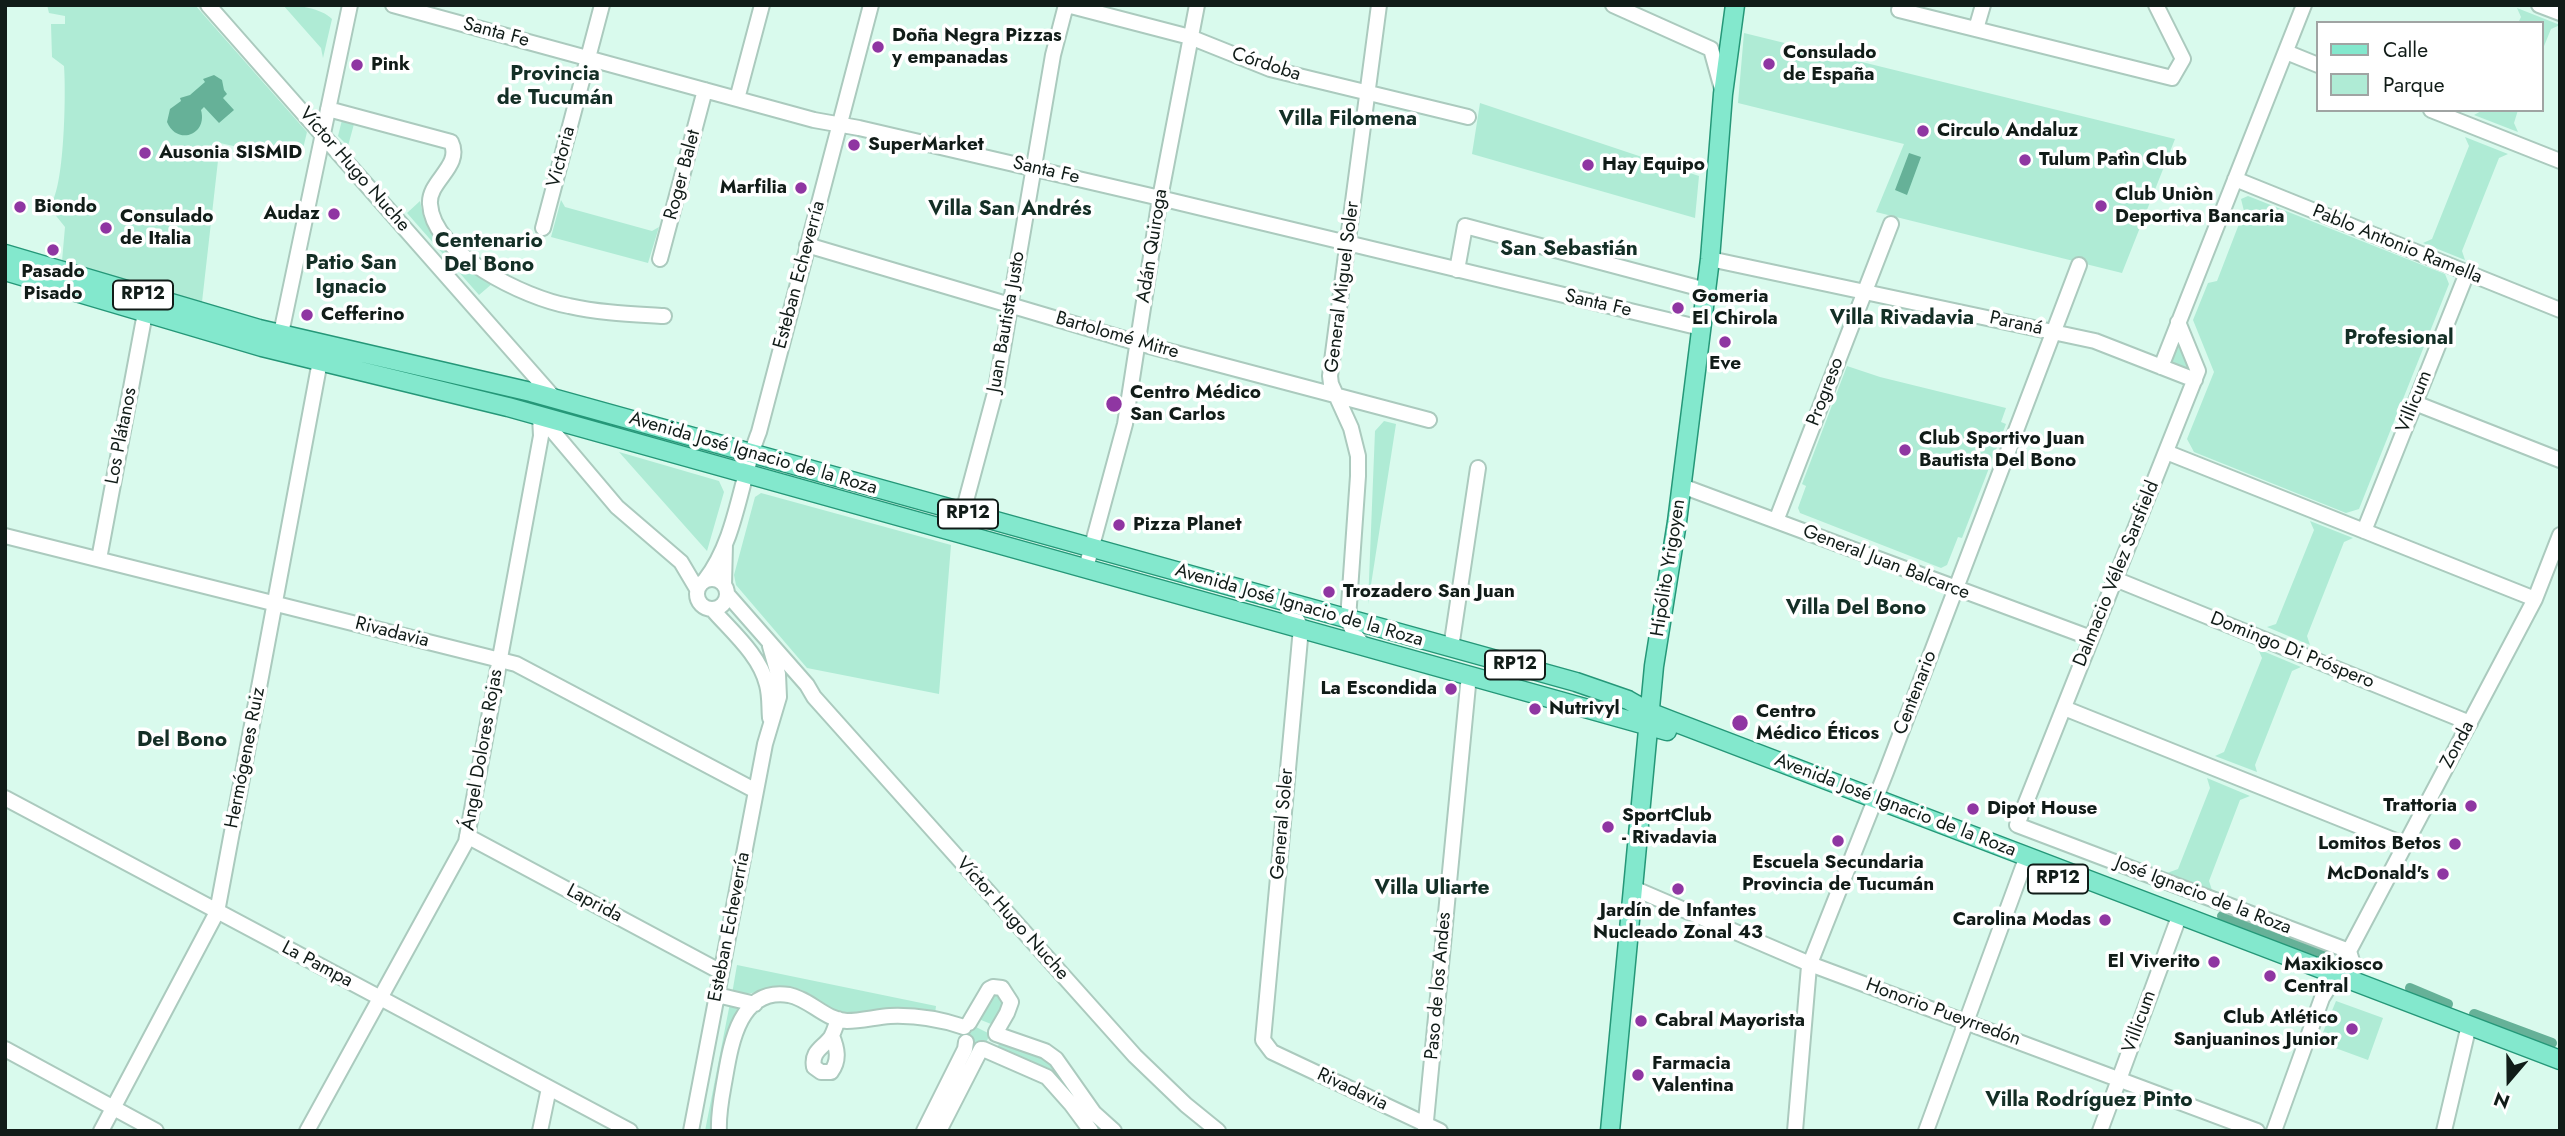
<!DOCTYPE html>
<html>
<head>
<meta charset="utf-8">
<style>
	body { margin:0 }
	#map { position:relative; width:2565px; height:1136px; overflow:hidden; background:#d9faed; font-family:Jost,sans-serif }
	canvas { display:block }
	.frame { position:absolute; inset:0; border:7px solid #111c18; pointer-events:none }
	.legend { position:absolute; left:2316px; top:21px; width:228px; height:91px; box-sizing:border-box; background:#fff; border:2px solid #a0a4a3; margin:0; padding:9px 12px; list-style:none; font-size:21px; color:#111c18 }
	.legend li { display:flex; align-items:center; gap:14px; height:35px }
	.legend b { width:35px; border:2px solid #a0a4a3 }
	.north { position:absolute; left:2474px; top:1045px; width:70px; height:70px; -webkit-text-stroke:5px #fff; paint-order:stroke; rotate:200deg; font-size:19px; font-weight:700; line-height:28px; text-align:center; color:#111c18 }
	.north::after { content:''; display:block; margin:auto; width:24px; height:32px; background:#111c18; clip-path:polygon(50% 0,100% 100%,50% 72%,0 100%) }
</style>
</head>
<body>
<div id="map">
<canvas width="2565" height="1136"></canvas>
<div class="frame"></div>
<ul class="legend">
<li><b style="height:9px;background:#83e8cd"></b>Calle</li>
<li><b style="height:19px;background:#afebd5"></b>Parque</li>
</ul>
<div class="north">N</div>
</div>
<script>
const ctx = document.querySelector('canvas').getContext('2d');
ctx.lineJoin = 'round';
function paint(path, color) { ctx.fillStyle = color; ctx.fill(path, 'evenodd'); }
function trace(path, color, width, dash) { ctx.strokeStyle = color; ctx.lineWidth = width; ctx.lineCap = dash ? 'butt' : 'round'; ctx.setLineDash(dash || []); ctx.stroke(path); }
function label(font, color, halo, rows, align = 'center') {
  ctx.font = font + ' Jost,sans-serif'; ctx.lineWidth = 7; ctx.setLineDash([]); ctx.textBaseline = 'middle'; ctx.strokeStyle = halo; ctx.fillStyle = color; for (const [text, x, y, turn = 0] of rows) {
    ctx.save(); ctx.translate(x, y); ctx.rotate((+turn || 0) * Math.PI / 180); ctx.textAlign = isNaN(turn) ? turn : align; if (halo) ctx.strokeText(text, 0, 0); ctx.fillText(text, 0, 0); ctx.restore();
  }
}
paint(new Path2D(`
	M 47,5 L 195,5 L 307,132 L 300,161 L 220,143 L 202,302 L 62,261 L 65,227 L 49,207 C 65,191 66,92 64,66 L 52,57 L 51,24 L 65,24 L 65,16 L 49,13 Z
	M 283,5 C 298,5 321,8 332,19 L 323,58 L 321,48 Z
	M 2517,8 L 2560,25 L 2551,29 L 2542,51 L 2542,23 L 2518,23 L 2521,17 Z
	M 1744,33 L 2175,139 L 2122,273 L 1876,212 L 1904,144 L 1738,103 Z
	M 1480,103 L 1699,176 L 1695,218 L 1472,154 Z
	M 2483,110 L 2518,110 L 2514,123 L 2518,132 L 2474,115 Z
	M 342,120 L 354,124 L 348,146 L 338,136 Z
	M 2465,137 L 2508,154 L 2499,158 L 2462,251 L 2465,260 L 2423,243 L 2432,239 L 2469,146 Z
	M 2248,196 L 2445,274 L 2449,284 L 2359,509 L 2346,513 L 2194,452 L 2187,439 L 2214,372 L 2193,320 L 2208,283 L 2217,281 L 2244,211 L 2241,199 Z
	M 561,200 L 565,207 L 652,231 L 659,227 L 648,263 L 551,237 Z
	M 420,201 C 426,240 464,261 493,283 L 479,295 L 407,213 Z
	M 2179,339 L 2190,369 L 2188,370 L 2170,362 Z
	M 1847,366 L 1880,377 L 2006,408 L 2001,422 L 2006,424 L 1962,538 L 1958,537 L 1947,565 L 1941,568 L 1800,513 L 1798,508 L 1806,486 L 1802,484 Z
	M 1384,421 L 1396,424 L 1368,604 L 1375,431 Z
	M 619,452 L 719,481 L 724,492 L 707,551 Z
	M 761,493 L 951,545 L 939,694 L 807,668 L 736,585 L 734,575 L 755,497 Z
	M 2310,521 L 2353,538 L 2344,542 L 2307,636 L 2310,645 L 2267,627 L 2276,624 L 2314,530 Z
	M 2258,649 L 2301,667 L 2292,671 L 2255,765 L 2257,772 L 2215,756 L 2224,752 L 2262,658 Z
	M 2207,778 L 2250,796 L 2240,800 L 2209,881 L 2212,890 L 2167,873 L 2178,869 L 2210,788 Z
	M 737,965 L 936,1006 L 935,1014 C 909,1014 867,1019 843,1013 C 823,1008 811,989 790,987 C 767,984 756,997 732,994 Z
	M 991,993 L 997,993 L 1005,1003 L 996,1026 L 976,1018 Z
	M 2336,1001 L 2383,1018 L 2368,1060 L 2319,1042 Z
	M 730,1003 L 738,1009 L 729,1030 L 713,1131 L 705,1131 Z
	M 974,1026 L 990,1034 L 986,1043 L 977,1047 L 973,1045 L 968,1038 L 969,1029 Z
	M 1001,1040 L 1048,1058 L 1108,1131 L 1096,1131 L 1083,1112 L 997,1048 Z`), '#afebd5');
paint(new Path2D(`
	M 214,75 L 222,80 L 224,90 L 227,94 L 223,98 L 234,110 L 219,123 L 204,107 L 201,110 C 208,135 177,146 167,122 L 170,109 L 181,101 L 180,98 L 190,95 L 205,82 L 203,79 Z
	M 1909,153 L 1921,157 L 1907,195 L 1895,190 Z`), '#66b198');
trace(new Path2D(`
	M 2222,916 L 2322,953
	M 2410,988 L 2448,1004
	M 2474,1014 L 2552,1043`), '#66b198', 10);
const minor = new Path2D(`
	M 208,5 L 555,399
	M 393,5 L 814,120 L 859,128 L 1160,198 L 1701,328
	M 1067,5 L 1190,37 L 1270,69 L 1468,117
	M 1613,5 L 1711,49 L 1722,89
	M 2539,5 L 2560,13
	M 1899,10 L 2172,78 L 2183,59 L 2156,5
	M 1976,29 L 1983,5
	M 2286,52 L 2318,65
	M 737,99 L 762,5
	M 328,109 L 451,142 C 463,166 428,181 430,204 C 433,254 525,298 569,306 C 600,313 632,314 664,316
	M 2431,110 L 2560,161
	M 2235,179 L 2560,310
	M 543,228 L 602,5
	M 807,245 L 1138,343 L 1429,420
	M 660,259 L 705,90
	M 1710,259 L 2095,341 L 2195,380
	M 1457,270 L 1465,226 L 1706,290
	M 2178,322 L 2198,371 L 2017,825 L 2349,951
	M 279,343 L 350,5
	M 2161,367 L 2304,5
	M 2415,403 L 2560,460
	M 540,416 L 617,507 L 681,562 L 697,589
	M 2166,452 L 2535,599
	M 1682,486 L 2091,638
	M 963,512 L 996,389 L 1053,55 L 1066,5
	M 1776,521 L 1891,224
	M 2364,531 L 2467,273
	M 5,536 L 516,664 L 756,791
	M 99,559 L 145,313
	M 1086,568 L 1125,424 L 1160,198 L 1197,5
	M 2115,579 L 2470,723
	M697 594a15 15 0 1 1 30 0a15 15 0 1 1-30 0Z
	M 705,580 C 737,539 740,479 759,432 L 871,5
	M 724,585 L 725,544
	M 727,594 L 807,685 L 814,697 L 1135,1056 L 1186,1105 L 1218,1131
	M 1289,603 L 1301,628 L 1263,1040 L 1272,1052 L 1440,1131
	M 712,609 C 731,631 760,655 767,685 C 770,696 769,707 770,718
	M 1363,645 L 1353,632 L 1348,619 L 1358,476 L 1358,456 L 1351,428 L 1331,384 L 1330,376 L 1379,5
	M 1451,648 L 1478,468
	M 2064,708 L 2406,845
	M 5,798 L 630,1131
	M 467,836 L 721,972
	M 1633,888 L 1810,964 L 2257,1131
	M 717,995 L 755,1004
	M 969,1023 L 989,989 L 993,987 L 1002,988 L 1011,1002 L 1007,1013 L 996,1032
	M 996,1034 L 1045,1051 L 1056,1059 L 1094,1113 L 1114,1131
	M 832,1036 C 837,1048 840,1060 831,1072 L 821,1072 L 814,1067 C 811,1051 823,1048 831,1037 C 834,1032 836,1025 838,1019
	M 5,1049 L 156,1131
	M 983,1049 L 1047,1077 L 1071,1104 L 1091,1131
	M 101,1131 L 217,912 L 320,361
	M 307,1131 L 466,842 L 541,436 L 540,416
	M 540,1131 L 549,1088
	M 691,1131 L 765,744 L 779,697 L 778,674 L 770,646
	M 719,1131 C 718,1113 722,1095 725,1078 C 731,1043 740,987 789,995 C 810,999 825,1020 847,1021 C 861,1021 876,1017 890,1016 C 915,1015 940,1019 964,1027
	M 924,1131 L 965,1049 L 966,1042
	M 939,1131 L 981,1049
	M 1425,1131 L 1469,675
	M 1795,1131 L 1809,966 L 1886,772 L 2079,265
	M 1926,1131 L 2027,856
	M 2100,1131 L 2180,914
	M 2274,1131 L 2322,998 L 2337,974 L 2349,967 L 2352,961 L 2349,951 L 2535,599 L 2560,535
	M 2444,1131 L 2469,1025`);
const major = new Path2D(`
	M 5,254 L 259,329 L 531,392 L 1576,682 L 1628,700 L 1649,712 L 1672,721 L 2560,1060
	M 5,271 L 262,347 L 508,407 L 1667,731
	M 1610,1131 L 1654,666 L 1677,522 L 1710,259 L 1723,94 L 1735,5`);
trace(minor, '#abcabe', 18);
trace(major, '#259778', 21);
trace(minor, '#fff', 14);
trace(major, '#83e8cd', 18);
for (const [x, y, r, color] of [
	[878,47,7,"#8f36a2"],
	[1769,64,7,"#8f36a2"],
	[357,65,7,"#8f36a2"],
	[1923,131,7,"#8f36a2"],
	[854,145,7,"#8f36a2"],
	[145,153,7,"#8f36a2"],
	[2025,160,7,"#8f36a2"],
	[1588,165,7,"#8f36a2"],
	[801,188,7,"#8f36a2"],
	[2101,206,7,"#8f36a2"],
	[20,207,7,"#8f36a2"],
	[334,214,7,"#8f36a2"],
	[106,228,7,"#8f36a2"],
	[53,250,7,"#8f36a2"],
	[1678,308,7,"#8f36a2"],
	[307,315,7,"#8f36a2"],
	[1725,342,7,"#8f36a2"],
	[1114,404,9,"#8f36a2"],
	[1905,450,7,"#8f36a2"],
	[1119,525,7,"#8f36a2"],
	[1329,592,7,"#8f36a2"],
	[1451,689,7,"#8f36a2"],
	[1535,709,7,"#8f36a2"],
	[1740,723,9,"#8f36a2"],
	[2471,806,7,"#8f36a2"],
	[1973,809,7,"#8f36a2"],
	[1608,827,7,"#8f36a2"],
	[1838,841,7,"#8f36a2"],
	[2455,844,7,"#8f36a2"],
	[2443,874,7,"#8f36a2"],
	[1678,889,7,"#8f36a2"],
	[2105,920,7,"#8f36a2"],
	[2214,962,7,"#8f36a2"],
	[2270,976,7,"#8f36a2"],
	[1641,1021,7,"#8f36a2"],
	[2352,1029,7,"#8f36a2"],
	[1638,1075,7,"#8f36a2"]
]) { const dot = new Path2D(); dot.arc(x, y, r, 0, 2 * Math.PI); ctx.fillStyle = color; ctx.fill(dot); trace(dot, '#fff', 2.5); }
for (const [x, y, w] of [
	[143,295,60],
	[968,514,60],
	[1515,665,60],
	[2058,879,60]
]) { const box = new Path2D(); box.roundRect(x - w / 2, y - 14.5, w, 29, 5); ctx.fillStyle = '#fff'; ctx.fill(box); trace(box, '#111c18', 2); }
label('bold 18px', '#111c18', null, [
	["RP12",143,295],
	["RP12",968,514],
	["RP12",1515,665],
	["RP12",2058,879]
]);
label('19px', '#111c18', '#fff', [
	["Santa Fe",496,33,15],
	["Córdoba",1266,65,18],
	["Victoria",562,157,-75],
	["Víctor Hugo Nuche",354,170,49],
	["Santa Fe",1046,171,13],
	["Roger Balet",683,175,-75],
	["Pablo Antonio Ramella",2397,245,22],
	["Adán Quiroga",1153,246,-81],
	["Esteban Echeverría",800,275,-75],
	["General Miguel Soler",1343,287,-83],
	["Santa Fe",1598,304,13],
	["Juan Bautista Justo",1007,322,-80],
	["Paraná",2016,324,12],
	["Bartolomé Mitre",1117,336,16],
	["Progreso",1826,392,-69],
	["Villicum",2415,402,-68],
	["Los Plátanos",122,436,-79],
	["Avenida José Ignacio de la Roza",753,454,16],
	["General Juan Balcarce",1886,563,21],
	["Hipólito Yrigoyen",1669,568,-81],
	["Dalmacio Vélez Sarsfield",2117,574,-68],
	["Avenida José Ignacio de la Roza",1299,606,16],
	["Rivadavia",392,633,14],
	["Domingo Di Próspero",2292,651,22],
	["Centenario",1916,693,-69],
	["Zonda",2458,745,-62],
	["Ángel Dolores Rojas",483,750,-80],
	["Hermógenes Ruiz",246,758,-79],
	["Avenida José Ignacio de la Roza",1895,806,21],
	["General Soler",1283,824,-85],
	["José Ignacio de la Roza",2203,896,21],
	["Laprida",594,904,28],
	["Víctor Hugo Nuche",1012,919,48],
	["Esteban Echeverría",730,927,-79],
	["La Pampa",317,965,28],
	["Paso de los Andes",1439,986,-85],
	["Honorio Pueyrredón",1943,1013,20],
	["Villicum",2140,1022,-70],
	["Rivadavia",1352,1090,25]
]);
label('bold 19px', '#111c18', '#fff', [
	["Doña Negra Pizzas",892,36],
	["y empanadas",892,58],
	["Consulado",1783,53],
	["de España",1783,75],
	["Pink",371,65],
	["Circulo Andaluz",1937,131],
	["SuperMarket",868,145],
	["Ausonia SISMID",159,153],
	["Tulum Patìn Club",2039,160],
	["Hay Equipo",1602,165],
	["Marfilia",787,188,"right"],
	["Club Uniòn",2115,195],
	["Deportiva Bancaria",2115,217],
	["Biondo",34,207],
	["Audaz",320,214,"right"],
	["Consulado",120,217],
	["de Italia",120,239],
	["Pasado",53,272,"center"],
	["Pisado",53,294,"center"],
	["Gomeria",1692,297],
	["El Chirola",1692,319],
	["Cefferino",321,315],
	["Eve",1725,364,"center"],
	["Centro Médico",1130,393],
	["San Carlos",1130,415],
	["Club Sportivo Juan",1919,439],
	["Bautista Del Bono",1919,461],
	["Pizza Planet",1133,525],
	["Trozadero San Juan",1343,592],
	["La Escondida",1437,689,"right"],
	["Nutrivyl",1549,709],
	["Centro",1756,712],
	["Médico Éticos",1756,734],
	["Trattoria",2457,806,"right"],
	["Dipot House",1987,809],
	["SportClub",1622,816],
	["- Rivadavia",1622,838],
	["Lomitos Betos",2441,844,"right"],
	["Escuela Secundaria",1838,863,"center"],
	["Provincia de Tucumán",1838,885,"center"],
	["McDonald's",2429,874,"right"],
	["Jardín de Infantes",1678,911,"center"],
	["Nucleado Zonal 43",1678,933,"center"],
	["Carolina Modas",2091,920,"right"],
	["El Viverito",2200,962,"right"],
	["Maxikiosco",2284,965],
	["Central",2284,987],
	["Club Atlético",2338,1018,"right"],
	["Sanjuaninos Junior",2338,1040,"right"],
	["Cabral Mayorista",1655,1021],
	["Farmacia",1652,1064],
	["Valentina",1652,1086]
], 'left');
label('bold 21px', '#142f26', '#fff', [
	["Provincia",555,75],
	["de Tucumán",555,99],
	["Villa Filomena",1348,120],
	["Villa San Andrés",1010,210],
	["Centenario",489,242],
	["Del Bono",489,266],
	["San Sebastián",1569,250],
	["Patio San",351,264],
	["Ignacio",351,288],
	["Villa Rivadavia",1902,319],
	["Profesional",2399,339],
	["Villa Del Bono",1856,609],
	["Del Bono",182,741],
	["Villa Uliarte",1432,889],
	["Villa Rodríguez Pinto",2089,1101]
]);
</script>
</body>
</html>
